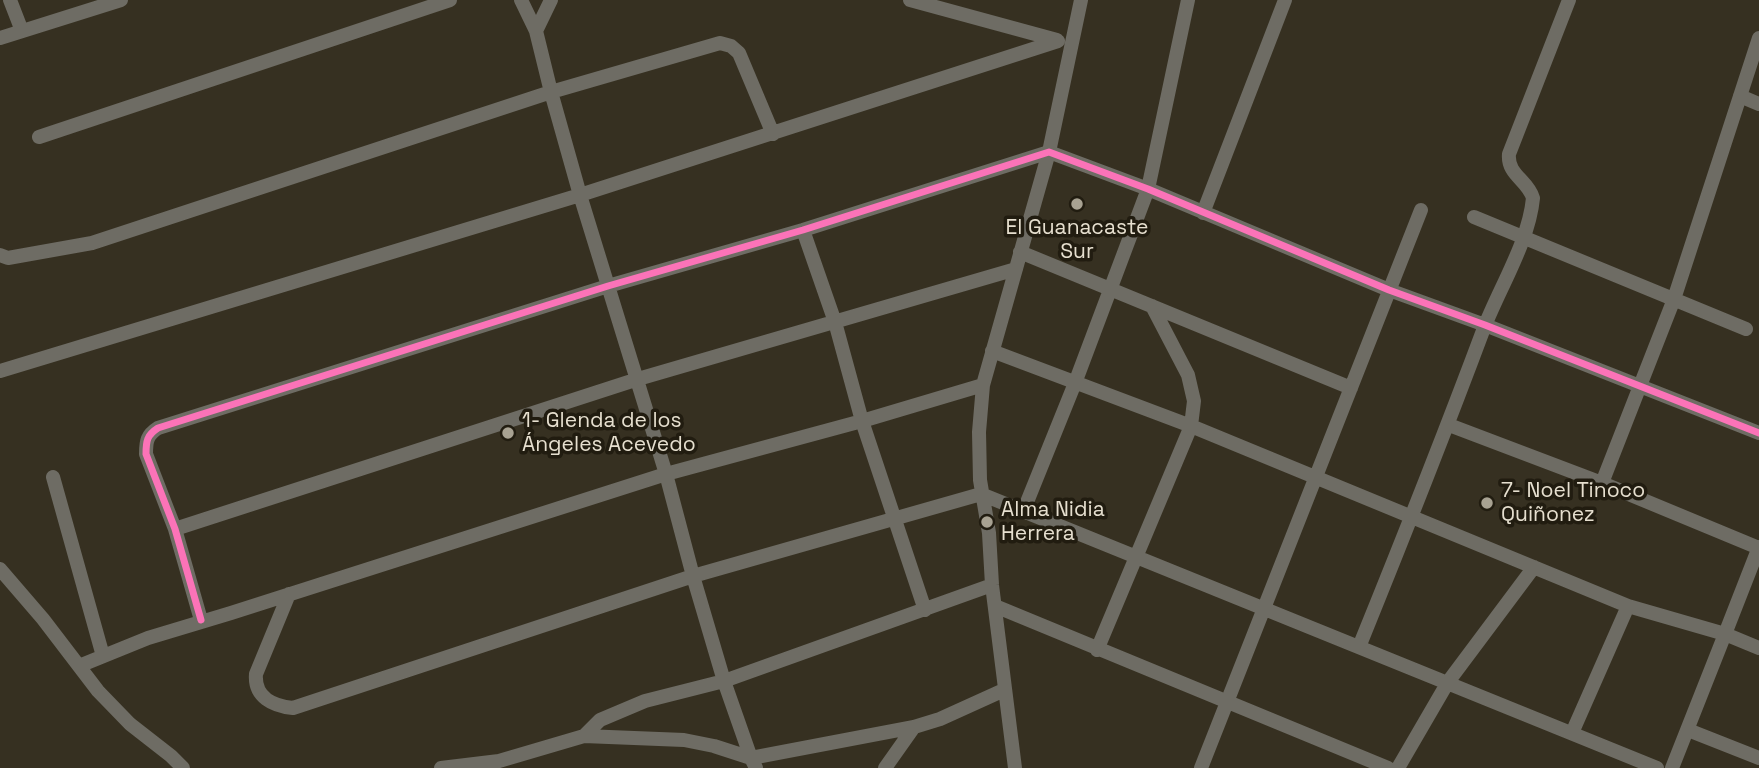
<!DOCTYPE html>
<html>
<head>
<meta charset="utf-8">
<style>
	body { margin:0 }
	canvas { display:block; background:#363021 }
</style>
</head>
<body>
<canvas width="1759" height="768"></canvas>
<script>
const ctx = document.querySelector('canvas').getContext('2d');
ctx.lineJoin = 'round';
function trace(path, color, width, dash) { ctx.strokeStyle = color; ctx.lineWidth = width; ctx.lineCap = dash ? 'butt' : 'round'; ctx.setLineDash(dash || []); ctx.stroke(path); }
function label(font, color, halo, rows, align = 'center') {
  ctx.font = font + ' "Space Grotesk",sans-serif'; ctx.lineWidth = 7; ctx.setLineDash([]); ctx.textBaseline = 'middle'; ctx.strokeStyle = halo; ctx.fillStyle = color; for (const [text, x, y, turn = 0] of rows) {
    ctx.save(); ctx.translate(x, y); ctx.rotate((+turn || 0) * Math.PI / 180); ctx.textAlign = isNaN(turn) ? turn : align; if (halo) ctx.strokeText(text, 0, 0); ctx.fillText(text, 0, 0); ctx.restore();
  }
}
trace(new Path2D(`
	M 10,0 L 22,31
	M 521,0 L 536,31
	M 551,0 L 536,31 L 551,92 L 580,195 L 666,474 L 693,576 L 724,681 L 751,758 L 914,727 L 940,719 L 1004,690
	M 910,0 L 1057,40
	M 0,38 L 121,0
	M 1740,96 L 1759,104
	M 39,137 L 450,0
	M 1203,213 L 1285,0
	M 1474,217 L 1746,329
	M 803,230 L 835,322 L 862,421 L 925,610
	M 1020,252 L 1351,388
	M 0,255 L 8,258 L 92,243 L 551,92 L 720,43 L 731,46 L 739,53 L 773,134
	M 992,351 L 1191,426 L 1628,606 L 1725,634 L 1672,768
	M 0,371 L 580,195 L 1058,41
	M 1449,425 L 1602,483 L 1759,548
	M 53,477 L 103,656
	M 1602,483 L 1674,299 L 1759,38
	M 1023,512 L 1075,383 L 1148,189 L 1188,0
	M 175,529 L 638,379 L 1016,269
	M 1759,547 L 1725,634 L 1759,648
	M 0,569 L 43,619 L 98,691 L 130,724 L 171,756 L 183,768
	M 289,594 L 256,674 C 254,697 273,706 293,708 L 693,576 L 981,494 L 1657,768
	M 995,606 L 1388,768
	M 201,620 L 175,529 L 146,454 C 146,441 147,435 158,428 L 608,286 L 803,230 L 1049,152 L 1148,189 L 1389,290 L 1485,325 L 1759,433
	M 1359,647 C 1402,541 1444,435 1484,328 C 1500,287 1529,241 1533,198 C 1528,180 1507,175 1509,154 L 1569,0
	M 1097,650 L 1191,426 L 1194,401 L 1188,375 L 1152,306
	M 79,666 L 148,638 L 231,613 L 666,474 L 862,421 L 983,385
	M 1688,730 L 1759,758
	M 1572,733 L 1628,606
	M 584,736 L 684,740 L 714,746 L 751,758 L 756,768
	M 441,768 L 499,761 L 584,736 L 600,720 L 645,701 L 724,681 L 992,585
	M 885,768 L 914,727
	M 1015,768 L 992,585 L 989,533 L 980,480 L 979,432 L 983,385 L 1049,152 L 1081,0
	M 1201,768 L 1421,210
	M 1398,768 L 1448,682 L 1534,567`), '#6e6c64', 14);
trace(new Path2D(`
	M 201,620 L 175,529 L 146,454 C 146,441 147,435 158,428 L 608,286 L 803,230 L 1049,152 L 1148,189 L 1389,290 L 1485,325 L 1759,433`), '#fb73b8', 7);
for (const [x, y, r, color] of [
	[1077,204,7,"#a8a292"],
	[508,433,7,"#a8a292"],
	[1487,503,7,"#a8a292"],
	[987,522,7,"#a8a292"]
]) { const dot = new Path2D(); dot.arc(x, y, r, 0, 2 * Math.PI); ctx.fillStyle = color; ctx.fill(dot); trace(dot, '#211c10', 2.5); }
label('21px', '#e6dfcf', '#211c10', [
	["El Guanacaste",1077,228,"center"],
	["Sur",1077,252,"center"],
	["1- Glenda de los",522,421],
	["Ángeles Acevedo",522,445],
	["7- Noel Tinoco",1501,491],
	["Quiñonez",1501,515],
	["Alma Nidia",1001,510],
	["Herrera",1001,534]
], 'left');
</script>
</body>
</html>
